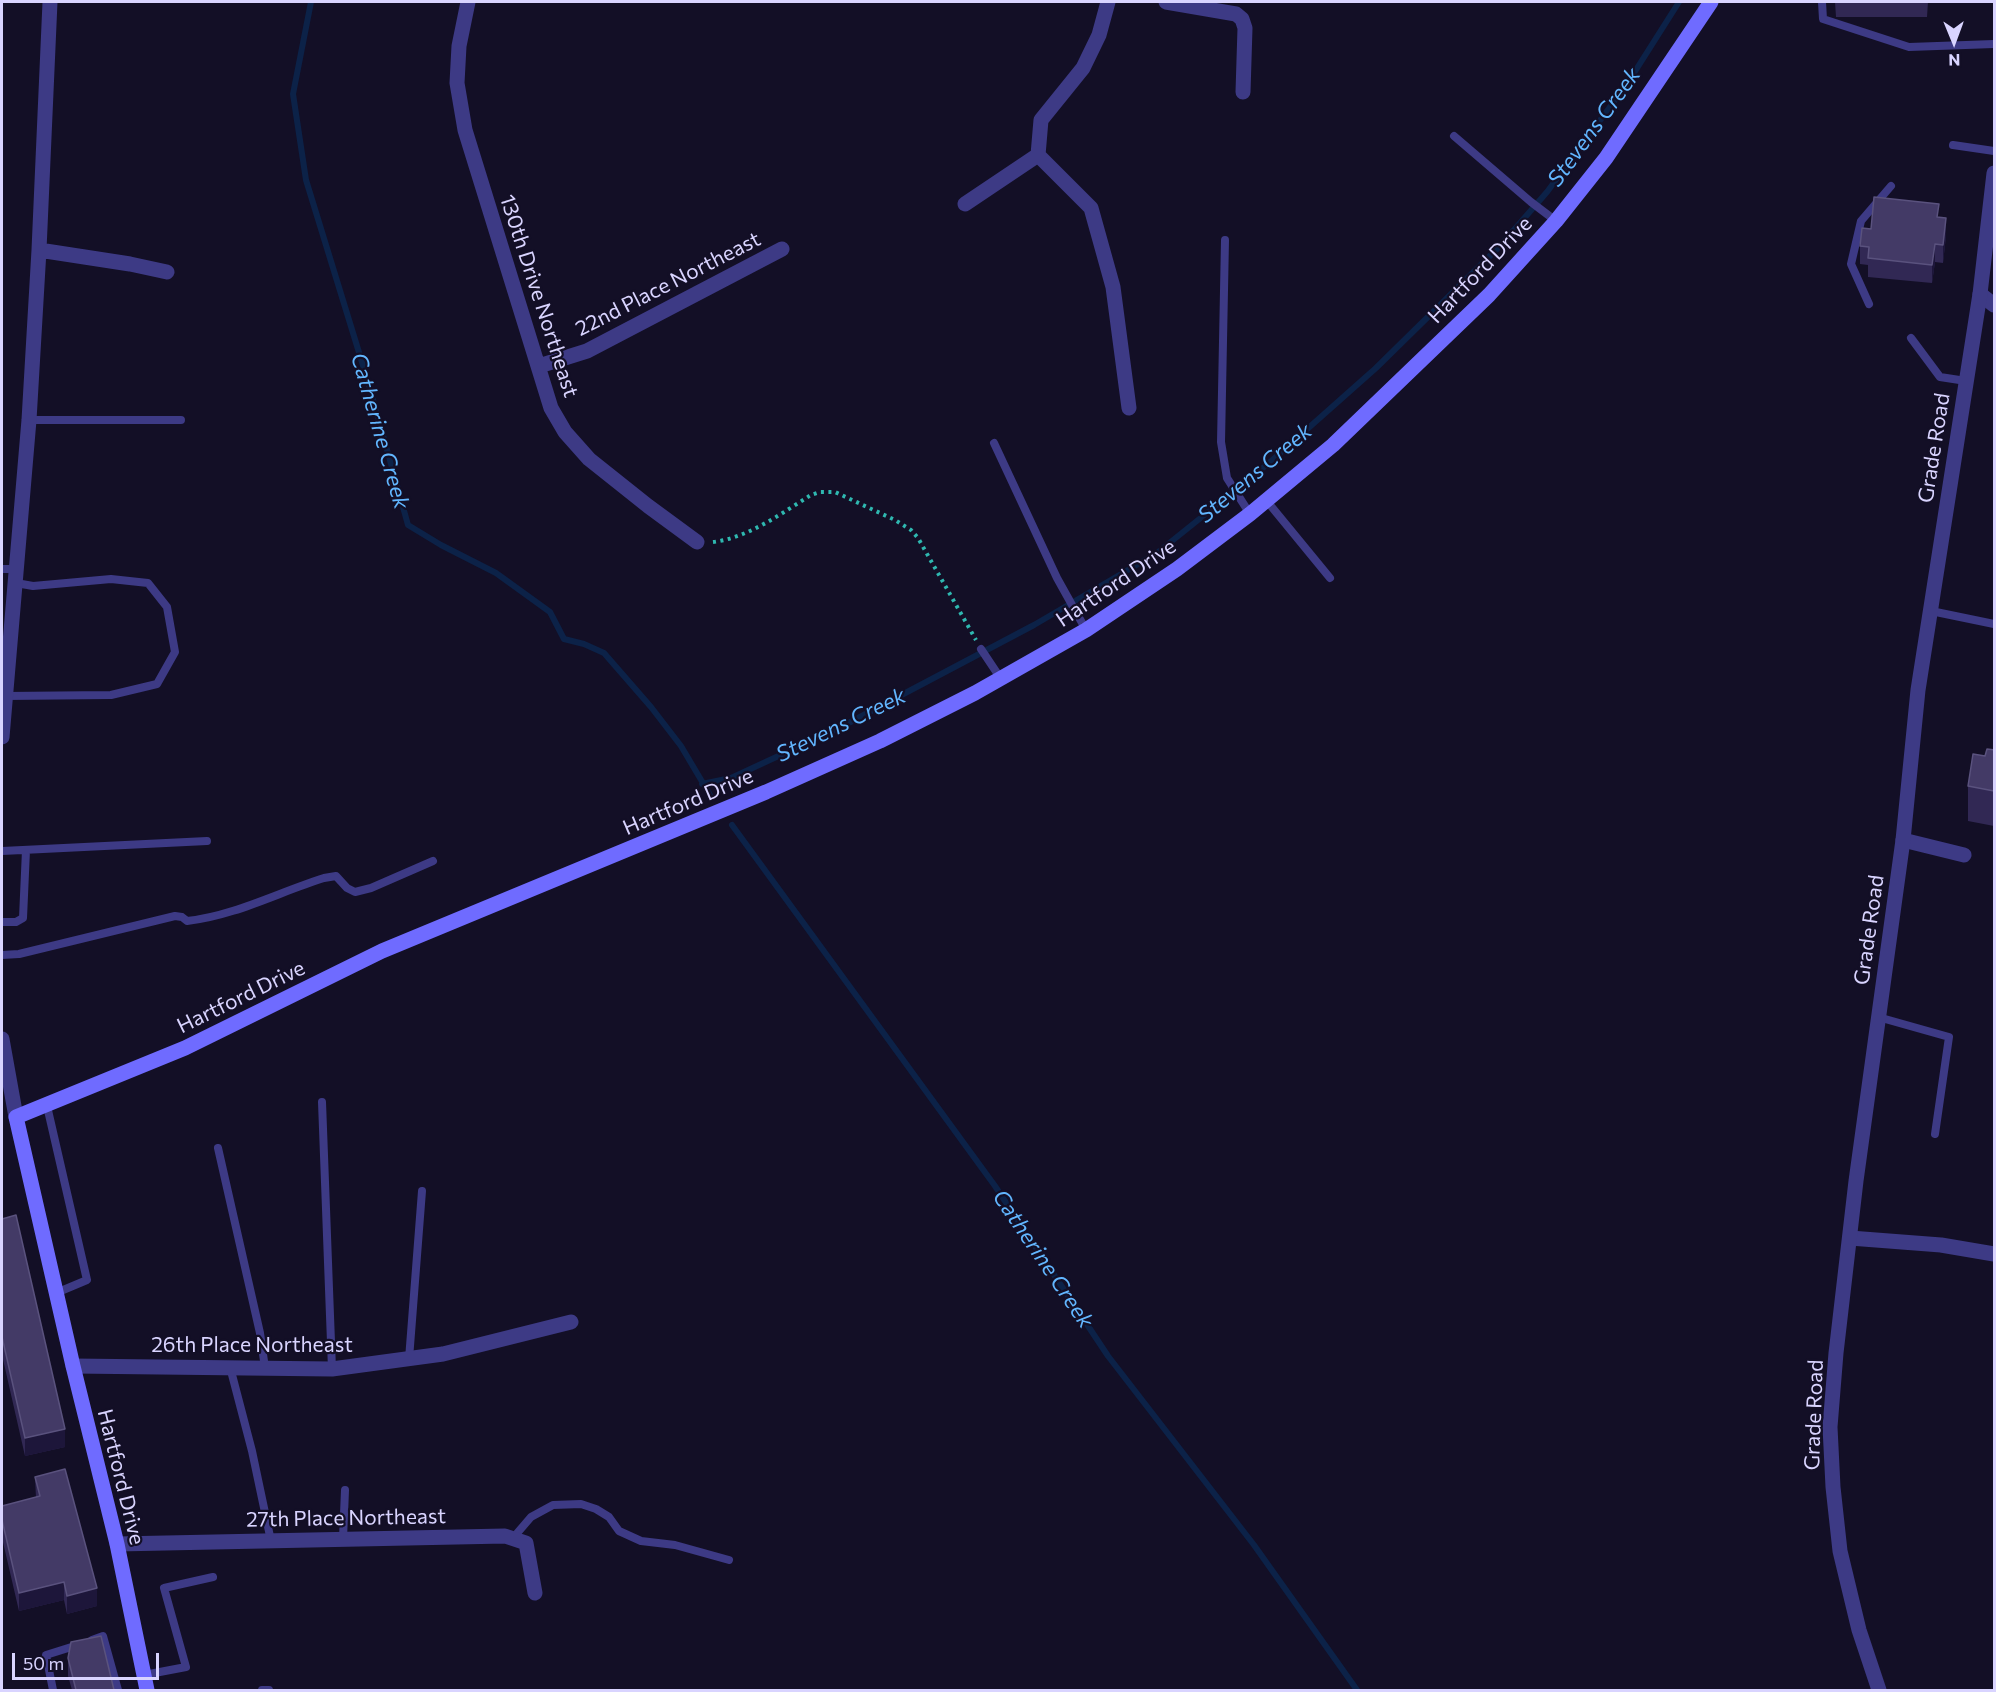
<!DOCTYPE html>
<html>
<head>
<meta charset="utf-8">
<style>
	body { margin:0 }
	#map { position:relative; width:1996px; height:1692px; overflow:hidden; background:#130f26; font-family:Commissioner,sans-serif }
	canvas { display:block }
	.frame { position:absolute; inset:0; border:3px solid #d9d4ff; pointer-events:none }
	.north { position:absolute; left:1924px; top:12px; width:60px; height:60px; -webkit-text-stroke:4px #130f26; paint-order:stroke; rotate:179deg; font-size:16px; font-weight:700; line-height:24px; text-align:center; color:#d9d4ff }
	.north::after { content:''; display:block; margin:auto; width:21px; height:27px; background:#d9d4ff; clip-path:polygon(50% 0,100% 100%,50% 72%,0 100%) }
	.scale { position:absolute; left:12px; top:1653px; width:147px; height:27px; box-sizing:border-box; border:3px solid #d9d4ff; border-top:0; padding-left:8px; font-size:18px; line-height:21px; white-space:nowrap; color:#d9d4ff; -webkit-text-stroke:4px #130f26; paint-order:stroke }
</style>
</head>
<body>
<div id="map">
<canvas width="1996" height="1692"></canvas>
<div class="frame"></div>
<div class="north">N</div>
<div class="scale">50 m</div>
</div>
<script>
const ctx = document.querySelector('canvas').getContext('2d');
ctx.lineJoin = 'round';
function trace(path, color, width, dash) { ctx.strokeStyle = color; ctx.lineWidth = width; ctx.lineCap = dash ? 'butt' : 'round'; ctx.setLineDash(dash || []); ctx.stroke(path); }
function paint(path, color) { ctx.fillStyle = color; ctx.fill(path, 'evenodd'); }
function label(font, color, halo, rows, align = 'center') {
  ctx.font = font + ' Commissioner,sans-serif'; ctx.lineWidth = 4.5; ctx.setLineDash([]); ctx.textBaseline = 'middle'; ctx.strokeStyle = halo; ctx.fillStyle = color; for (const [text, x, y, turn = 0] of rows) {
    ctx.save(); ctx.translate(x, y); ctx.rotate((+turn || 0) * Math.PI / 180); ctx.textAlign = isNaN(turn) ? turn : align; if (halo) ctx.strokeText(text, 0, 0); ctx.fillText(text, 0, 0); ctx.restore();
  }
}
trace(new Path2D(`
	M 311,2 L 293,94 L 306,180 L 369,385 L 408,525 L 441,545 L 496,573 L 550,612 L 564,639 L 584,644 L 604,653 L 651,707 L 681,746 L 710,795
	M 702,784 L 731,778 L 841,727 L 1034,625 L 1157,553 L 1269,463 L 1376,368 L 1500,246 L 1547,192 L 1627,84 L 1679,2
	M 732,825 L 995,1186 L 1108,1356 L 1254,1545 L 1357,1690`), '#0c2248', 6);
trace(new Path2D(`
	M 713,542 C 748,538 782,513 811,495 L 820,492 L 835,492 L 895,520 L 911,530 L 918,538 L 976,640`), '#2fb8b0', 4, [3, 4.5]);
trace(new Path2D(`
	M 1822,2 L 1823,19 L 1909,47 L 1994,44
	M 1454,136 L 1531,202 L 1556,221
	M 1953,145 L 1994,151
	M 1225,240 L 1221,442 L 1227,478 L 1250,514
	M 1869,304 L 1851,264 L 1861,221 L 1891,186
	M 1911,338 L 1940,377 L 1966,381
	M 29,420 L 181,420
	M 994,443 L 1057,578 L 1086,630
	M 1266,500 L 1330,578
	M 2,569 L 17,569
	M 1931,611 L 1994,624
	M 981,649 L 1001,679
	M 5,696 L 111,695 L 157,684 L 175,652 L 167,607 L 148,583 L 111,579 L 33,586 L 16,583
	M 2,851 L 207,841
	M 2,922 L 16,922 L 23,918 L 26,850
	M 2,955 L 19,954 L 175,916 L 182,917 L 187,921 C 234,916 279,892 324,878 L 336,876 L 347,888 L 355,892 L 371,888 L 433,861
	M 1878,1017 L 1949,1037 L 1935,1134
	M 322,1102 L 332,1369
	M 47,1106 L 87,1280 L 56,1293
	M 218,1148 L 260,1333 L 265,1368
	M 409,1359 L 422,1191
	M 230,1367 L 252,1451 L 271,1541
	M 513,1538 L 531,1517 L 553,1505 L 581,1504 L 596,1509 L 609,1517 L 619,1531 L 641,1541 L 675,1545 L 729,1560
	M 343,1539 L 345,1490
	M 92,1640 L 103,1636 L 118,1690
	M 144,1675 L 186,1667 L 164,1588 L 213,1577
	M 53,1690 L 46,1655 L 81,1644
	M 262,1690 L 269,1690`), '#3d3a85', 8);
trace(new Path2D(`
	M 468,2 L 459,46 L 457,83 L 465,130 L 551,408 L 565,432 L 589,459 L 648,506 L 697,542
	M 1108,2 L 1099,35 L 1083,68 L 1041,120 L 1038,155 L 1091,208 L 1113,287 L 1129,408
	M 1166,2 L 1236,14 L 1242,19 L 1245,28 L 1243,92
	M 965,204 L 1038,155
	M 39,250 L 130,264 L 167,272
	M 1980,294 L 1994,305
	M 539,366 L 587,351 L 782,249
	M 2,737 L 29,420 L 39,250 L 50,2
	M 1903,840 L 1964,855
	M 2,1039 L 16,1117
	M 1850,1238 L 1941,1245 L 1994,1254
	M 73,1366 L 332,1369 L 443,1354 L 571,1322
	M 117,1544 L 505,1536 L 526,1543 L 535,1593`), '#3d3a85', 15);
trace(new Path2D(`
	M 1879,1690 L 1859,1630 L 1840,1551 L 1833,1487 L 1830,1427 L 1836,1353 L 1856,1181 L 1903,840 L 1918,690 L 1980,294 L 1994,173`), '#3d3a85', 15);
trace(new Path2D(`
	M 147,1690 L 117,1544 L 73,1366 L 16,1117 L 185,1048 L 382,951 L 766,792 L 880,741 L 975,693 L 1086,630 L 1177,569 L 1250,514 L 1333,445 L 1489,295 L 1556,221 L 1606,158 L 1711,2`), '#6f6bff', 15);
paint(new Path2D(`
	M 1835,2 L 1928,2 L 1927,17 L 1836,17 Z
	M 1939,217 L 1946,236 L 1943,263 L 1935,262 L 1932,283 L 1868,277 L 1868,265 L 1860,264 L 1860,246 L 1871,229 Z
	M 1995,750 L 1994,826 L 1968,821 L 1968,786 L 1985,756 Z
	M 2,1219 L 65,1447 L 25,1456 L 2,1355 Z
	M 35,1477 L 97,1606 L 67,1614 L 64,1600 L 19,1611 L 2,1538 L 2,1506 L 36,1498 Z
	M 68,1658 L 114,1690 L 72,1690 L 68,1676 Z`), '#312854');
paint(new Path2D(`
	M 1946,218 L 1946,236 L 1943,263 L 1943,245 Z
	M 1935,244 L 1935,262 L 1932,283 L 1932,265 Z
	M 1995,787 L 1995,822 L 1994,826 L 1994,791 Z
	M 65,1429 L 65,1447 L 25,1456 L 25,1438 Z
	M 64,1582 L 64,1600 L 19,1611 L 19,1593 Z
	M 97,1588 L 97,1606 L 67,1614 L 67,1596 Z`), '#1d163a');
const building = new Path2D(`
	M 1874,197 L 1939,204 L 1937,217 L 1946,218 L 1943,245 L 1935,244 L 1932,265 L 1868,258 L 1869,247 L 1860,246 L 1862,228 L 1871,229 Z
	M 1987,749 L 1995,750 L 1994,791 L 1968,786 L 1973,754 L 1985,756 Z
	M 16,1215 L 65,1429 L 25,1438 L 2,1337 L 2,1219 Z
	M 65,1469 L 97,1588 L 67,1596 L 64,1582 L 19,1593 L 2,1520 L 2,1506 L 40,1496 L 35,1477 Z
	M 101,1636 L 114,1690 L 76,1690 L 68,1658 L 71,1642 Z`);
paint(building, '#433a66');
trace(building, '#5a527e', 1.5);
label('21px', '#d9d4ff', '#130f26', [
	["Hartford Drive",1480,270,-46],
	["22nd Place Northeast",668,284,-27],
	["130th Drive Northeast",539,296,72],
	["Grade Road",1934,448,-81],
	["Hartford Drive",1116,583,-34],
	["Hartford Drive",688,802,-23],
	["Grade Road",1869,930,-82],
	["Hartford Drive",241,997,-26],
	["26th Place Northeast",252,1345],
	["Grade Road",1814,1415,-88],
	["Hartford Drive",121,1477,76],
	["27th Place Northeast",346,1518,-1]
]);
label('italic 22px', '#62b6ff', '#130f26', [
	["Stevens Creek",1594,127,-54],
	["Catherine Creek",380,431,74],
	["Stevens Creek",1255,473,-40],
	["Stevens Creek",841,725,-26],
	["Catherine Creek",1043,1259,56]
]);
</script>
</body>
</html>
